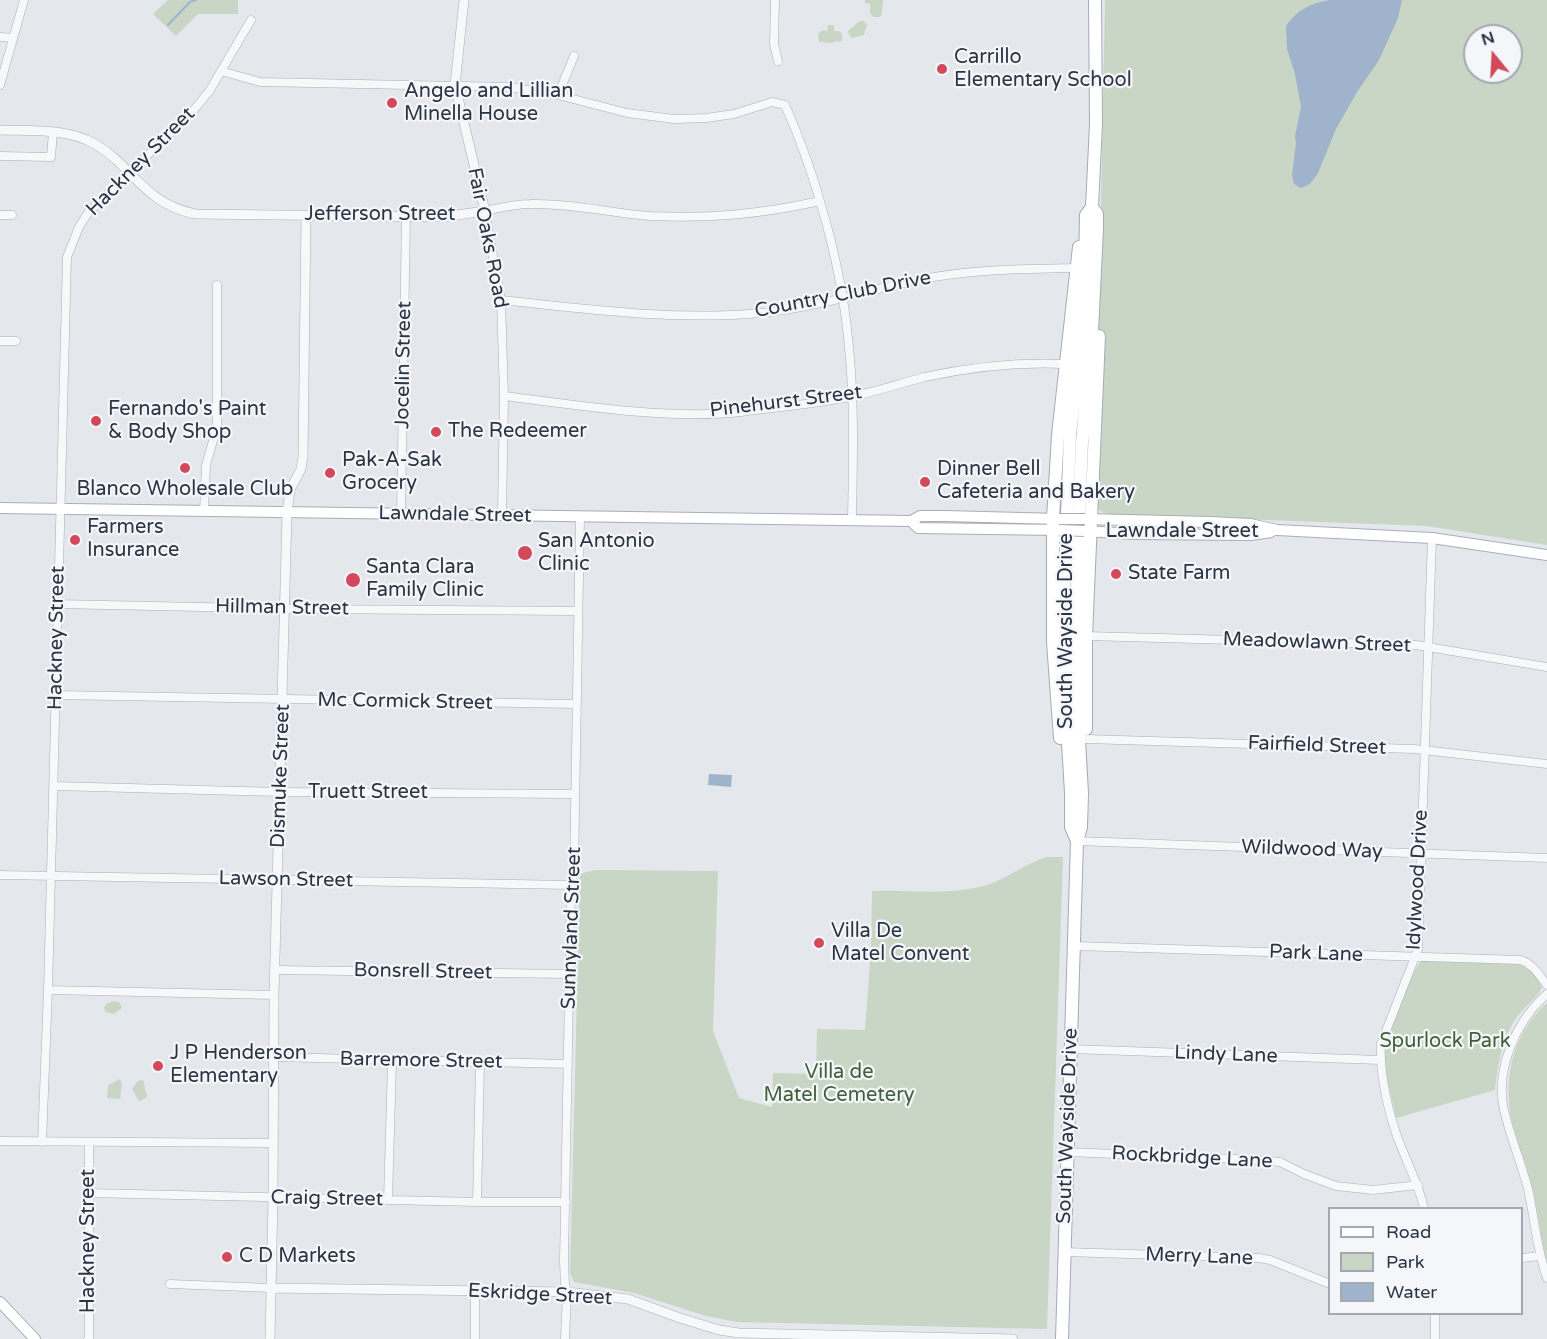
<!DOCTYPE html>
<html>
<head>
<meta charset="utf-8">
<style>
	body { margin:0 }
	#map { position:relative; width:1547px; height:1339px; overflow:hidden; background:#e4e7ec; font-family:"Varela Round",sans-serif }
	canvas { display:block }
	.legend { position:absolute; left:1328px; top:1207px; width:195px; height:108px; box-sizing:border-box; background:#f4f6f9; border:2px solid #a4a8b1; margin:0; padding:8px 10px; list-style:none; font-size:18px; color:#2b3445 }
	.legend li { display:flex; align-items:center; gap:12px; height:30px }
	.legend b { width:30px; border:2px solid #a4a8b1 }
	.north { position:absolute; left:1463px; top:24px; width:60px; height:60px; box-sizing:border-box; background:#f4f6f9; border:2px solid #a4a8b1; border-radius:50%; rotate:342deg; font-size:16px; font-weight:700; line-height:24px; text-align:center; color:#2b3445 }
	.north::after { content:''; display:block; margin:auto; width:21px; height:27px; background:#d1495b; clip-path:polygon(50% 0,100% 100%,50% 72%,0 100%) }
</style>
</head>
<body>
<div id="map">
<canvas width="1547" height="1339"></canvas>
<ul class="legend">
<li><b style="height:8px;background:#fff"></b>Road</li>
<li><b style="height:16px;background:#c9d6c5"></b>Park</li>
<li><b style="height:16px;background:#9fb4cc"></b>Water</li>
</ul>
<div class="north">N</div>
</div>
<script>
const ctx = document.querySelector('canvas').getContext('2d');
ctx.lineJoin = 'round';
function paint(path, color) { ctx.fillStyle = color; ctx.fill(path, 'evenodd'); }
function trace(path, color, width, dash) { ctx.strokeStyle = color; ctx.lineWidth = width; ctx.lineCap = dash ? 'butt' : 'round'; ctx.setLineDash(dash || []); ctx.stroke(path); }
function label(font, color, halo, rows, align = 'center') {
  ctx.font = font + ' "Varela Round",sans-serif'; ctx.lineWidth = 4.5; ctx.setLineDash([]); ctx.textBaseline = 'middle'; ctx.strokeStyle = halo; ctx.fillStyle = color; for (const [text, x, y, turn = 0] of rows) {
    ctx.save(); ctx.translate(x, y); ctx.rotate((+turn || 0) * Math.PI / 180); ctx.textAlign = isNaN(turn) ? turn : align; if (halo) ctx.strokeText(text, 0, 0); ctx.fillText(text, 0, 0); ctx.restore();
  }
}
paint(new Path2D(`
	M 168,0 L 238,0 L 238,14 L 198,14 L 176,36 L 153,14 Z
	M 865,0 L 883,0 L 882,14 L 880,17 L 873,17 L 870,13 L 870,4 L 865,3 Z
	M 1105,0 L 1547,0 L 1547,545 L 1427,526 L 1107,514 C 1099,511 1097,508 1095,501 ZM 1475,36 L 1511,36 L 1511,72 L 1475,72 Z
	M 860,21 L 864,21 L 867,25 L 864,35 L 852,38 L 849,35 L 848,31 Z
	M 828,25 L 834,25 L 834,31 L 839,31 L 842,34 L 842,41 L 833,42 L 833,43 L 819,42 L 818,34 L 822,30 L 827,31 Z
	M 1047,857 L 1063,857 L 1047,1329 L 737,1322 L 706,1316 L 634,1293 L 574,1282 L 570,1273 L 580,874 L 595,870 L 718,871 L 713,1031 L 739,1098 L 772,1107 L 773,1073 L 816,1074 L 817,1029 L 865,1030 L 871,949 L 872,891 C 907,890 945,895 979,887 C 1004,882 1023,864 1047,857 Z
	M 1422,961 L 1516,964 C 1530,967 1538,974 1542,988 C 1536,999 1524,1007 1517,1017 C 1502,1038 1498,1064 1495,1090 L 1396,1118 C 1393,1100 1382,1066 1384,1049 C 1385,1036 1412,967 1422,961 Z
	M 114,1001 L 119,1002 L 122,1008 L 114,1014 L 106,1012 L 104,1009 L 106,1004 Z
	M 1547,1003 L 1547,1263 C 1540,1237 1538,1209 1531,1182 C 1526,1164 1519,1147 1514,1129 C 1501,1084 1511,1034 1547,1003 Z
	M 120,1079 L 122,1083 L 120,1099 L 107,1098 L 108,1085 Z
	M 143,1080 L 147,1096 L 146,1098 L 139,1101 L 132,1089 L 138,1081 Z`), '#c9d6c5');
paint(new Path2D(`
	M 1329,0 L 1402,0 L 1398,18 L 1379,60 L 1357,92 L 1336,129 L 1318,173 L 1310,184 L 1301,188 L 1294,184 L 1292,175 L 1296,143 L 1295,136 L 1301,107 L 1295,74 L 1287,49 L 1286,26 C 1298,9 1310,4 1329,0 Z
	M 709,774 L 732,775 L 731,787 L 708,785 Z`), '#9fb4cc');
trace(new Path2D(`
	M 168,25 L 190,2 L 196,0`), '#9fb4cc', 2);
const minor = new Path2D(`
	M 775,0 L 774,44 L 778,61
	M 0,37 L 13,38
	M 221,71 L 260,82 L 509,87 L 558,95 L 627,113 L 674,119 L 706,118 L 734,114 L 772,102 L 785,105 C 815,172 841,264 848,338 C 855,398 853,459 852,520
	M 0,85 L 24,0
	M 558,95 L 574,56
	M 0,156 L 51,157 L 53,132
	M 0,215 L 12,215
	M 501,300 C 588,309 674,321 761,313 C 814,308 865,291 917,280 C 970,269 1023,269 1076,268
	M 0,341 L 16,341
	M 504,396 C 578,405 667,420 741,412 C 778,407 817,404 854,396 C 878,391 901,383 925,377 C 971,367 1018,362 1065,364
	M 204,511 L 206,465 L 217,427 L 217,285
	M 401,514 L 406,217
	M 502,515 L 504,396 L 501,300 L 485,211 C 500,208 515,204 531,204 C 571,203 610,213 650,216 C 710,219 761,214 820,201
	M 57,604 L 297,609 L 578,611
	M 1086,636 L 1416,645 L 1547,667
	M 55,695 L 576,704
	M 1086,739 L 1414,749 L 1547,764
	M 54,786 L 279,792 L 575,794
	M 1077,841 L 1547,858
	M 0,875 L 571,885
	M 1075,946 L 1521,960 C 1533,964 1539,975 1547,985
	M 276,970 L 570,974
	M 48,990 L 274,995
	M 1547,994 C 1516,1021 1495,1069 1504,1110 C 1510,1136 1521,1162 1528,1189 C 1535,1220 1536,1247 1547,1278
	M 1071,1049 L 1380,1060
	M 274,1057 L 568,1064
	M 0,1141 L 273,1143
	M 42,1142 L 48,990 L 67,257 L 79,227 L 88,213 L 193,111 L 210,90 L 251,20
	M 1068,1152 L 1259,1160 L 1280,1162 L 1304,1174 L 1336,1186 L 1373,1190 L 1418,1185
	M 89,1193 L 477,1202 L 566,1202
	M 388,1200 L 392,1062
	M 477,1202 L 480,1063
	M 1424,1208 C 1418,1183 1409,1167 1400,1144 C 1389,1116 1379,1073 1381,1044 L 1418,949 L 1432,538
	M 1064,1252 L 1259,1258 L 1270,1260 L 1330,1284
	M 1522,1258 L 1539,1256
	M 170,1284 L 271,1288
	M 475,1291 L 475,1339
	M 88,1339 L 89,1338 L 89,1143
	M 565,1339 L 567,1292 L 565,1285 L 564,1261 L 571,885 L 574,870 L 580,517
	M 1435,1339 L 1435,1314`);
const tertiary = new Path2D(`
	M 0,130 C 31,131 67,128 95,144 C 134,167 143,203 195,214 L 443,217 L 485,211 L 455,85 L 464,0
	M 271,1288 L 567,1292 L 628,1299 L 680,1318 L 719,1330 L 739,1333 L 1013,1339
	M 270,1339 L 273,1198 L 274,995 L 287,513 L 290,490 L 301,469 L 303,457 L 306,216`);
const secondary = new Path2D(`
	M 0,508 L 911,521 L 920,516 L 945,516 L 1060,519
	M 1085,519 L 1210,522 L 1250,524 L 1277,530 L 1432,538 L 1547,555
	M 911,521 L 918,528 L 1059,530
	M 1084,531 L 1133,534 L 1251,535 L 1271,532
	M 0,1302 L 35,1339`);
const primary = new Path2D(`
	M 1086,729 L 1086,636 L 1099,336
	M 1060,738 L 1053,642 L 1053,518 L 1058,435 L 1079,247
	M 1077,841 L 1071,827 L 1071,793 L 1065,692 L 1064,597 L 1070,435 L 1081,335 L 1085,268 L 1086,215 L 1092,207
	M 1062,1339 L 1077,841 L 1081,827 L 1082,793 L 1075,669 L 1078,543 L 1082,442 L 1092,332 L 1097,229 L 1097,214 L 1092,207 L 1096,124 L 1095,0`);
trace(minor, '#a9aeb7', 9);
trace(tertiary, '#a9aeb7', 10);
trace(secondary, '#a9aeb7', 12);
trace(primary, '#a3abb8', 14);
trace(minor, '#f7f8fa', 8);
trace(tertiary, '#f7f8fa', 9);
trace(secondary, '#fff', 10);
trace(primary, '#fff', 12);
const secondaryBridge = new Path2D(`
	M 1060,519 L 1085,519
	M 1059,530 L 1084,531`);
trace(secondaryBridge, '#a9aeb7', 12, []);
trace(secondaryBridge, '#fff', 10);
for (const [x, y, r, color] of [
	[942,69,6,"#d1495b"],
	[392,103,6,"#d1495b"],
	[96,421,6,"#d1495b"],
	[436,432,6,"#d1495b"],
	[185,468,6,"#d1495b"],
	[330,473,6,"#d1495b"],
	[925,482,6,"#d1495b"],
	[75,540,6,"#d1495b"],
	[525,553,8,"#d1495b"],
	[1116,574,6,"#d1495b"],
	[353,580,8,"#d1495b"],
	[819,943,6,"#d1495b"],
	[158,1066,6,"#d1495b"],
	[227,1257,6,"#d1495b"]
]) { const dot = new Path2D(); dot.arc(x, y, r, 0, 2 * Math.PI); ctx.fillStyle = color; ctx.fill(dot); trace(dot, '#f4f6f9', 2); }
label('20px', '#2b3445', '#f4f6f9', [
	["Carrillo",954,58],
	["Elementary School",954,81],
	["Angelo and Lillian",404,92],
	["Minella House",404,115],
	["Fernando's Paint",108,410],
	["& Body Shop",108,433],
	["The Redeemer",448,432],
	["Pak-A-Sak",342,461],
	["Grocery",342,484],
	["Dinner Bell",937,470],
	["Cafeteria and Bakery",937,493],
	["Blanco Wholesale Club",185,490,"center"],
	["Farmers",87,528],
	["Insurance",87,551],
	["San Antonio",538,542],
	["Clinic",538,565],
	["Santa Clara",366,568],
	["Family Clinic",366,591],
	["State Farm",1128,574],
	["Villa De",831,932],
	["Matel Convent",831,955],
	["J P Henderson",170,1054],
	["Elementary",170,1077],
	["C D Markets",239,1257]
], 'left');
label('20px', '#2b3445', '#f4f6f9', [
	["Hackney Street",141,162,-45],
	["Jefferson Street",380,215],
	["Fair Oaks Road",487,238,79],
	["Country Club Drive",843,295,-11],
	["Jocelin Street",404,365,-89],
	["Pinehurst Street",786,402,-7],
	["Lawndale Street",455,515,1],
	["Lawndale Street",1182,532],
	["Hillman Street",282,608,1],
	["South Wayside Drive",1067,631,-90],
	["Hackney Street",57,638,-89],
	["Meadowlawn Street",1317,643,2],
	["Mc Cormick Street",405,702,1],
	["Fairfield Street",1317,746,2],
	["Dismuke Street",281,776,-88],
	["Truett Street",368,793],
	["Wildwood Way",1312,850,2],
	["Lawson Street",286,880,1],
	["Idylwood Drive",1418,880,-87],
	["Sunnyland Street",572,928,-88],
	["Park Lane",1316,954,2],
	["Bonsrell Street",423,972,1],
	["Lindy Lane",1226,1055,2],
	["Barremore Street",421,1061,1],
	["South Wayside Drive",1068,1126,-88],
	["Rockbridge Lane",1192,1158,3],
	["Craig Street",327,1199,1],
	["Hackney Street",89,1241,-90],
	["Merry Lane",1199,1257,2],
	["Eskridge Street",540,1295,3]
]);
label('20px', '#3f6138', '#f4f6f9', [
	["Spurlock Park",1445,1042],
	["Villa de",839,1073],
	["Matel Cemetery",839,1096]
]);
</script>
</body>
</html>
